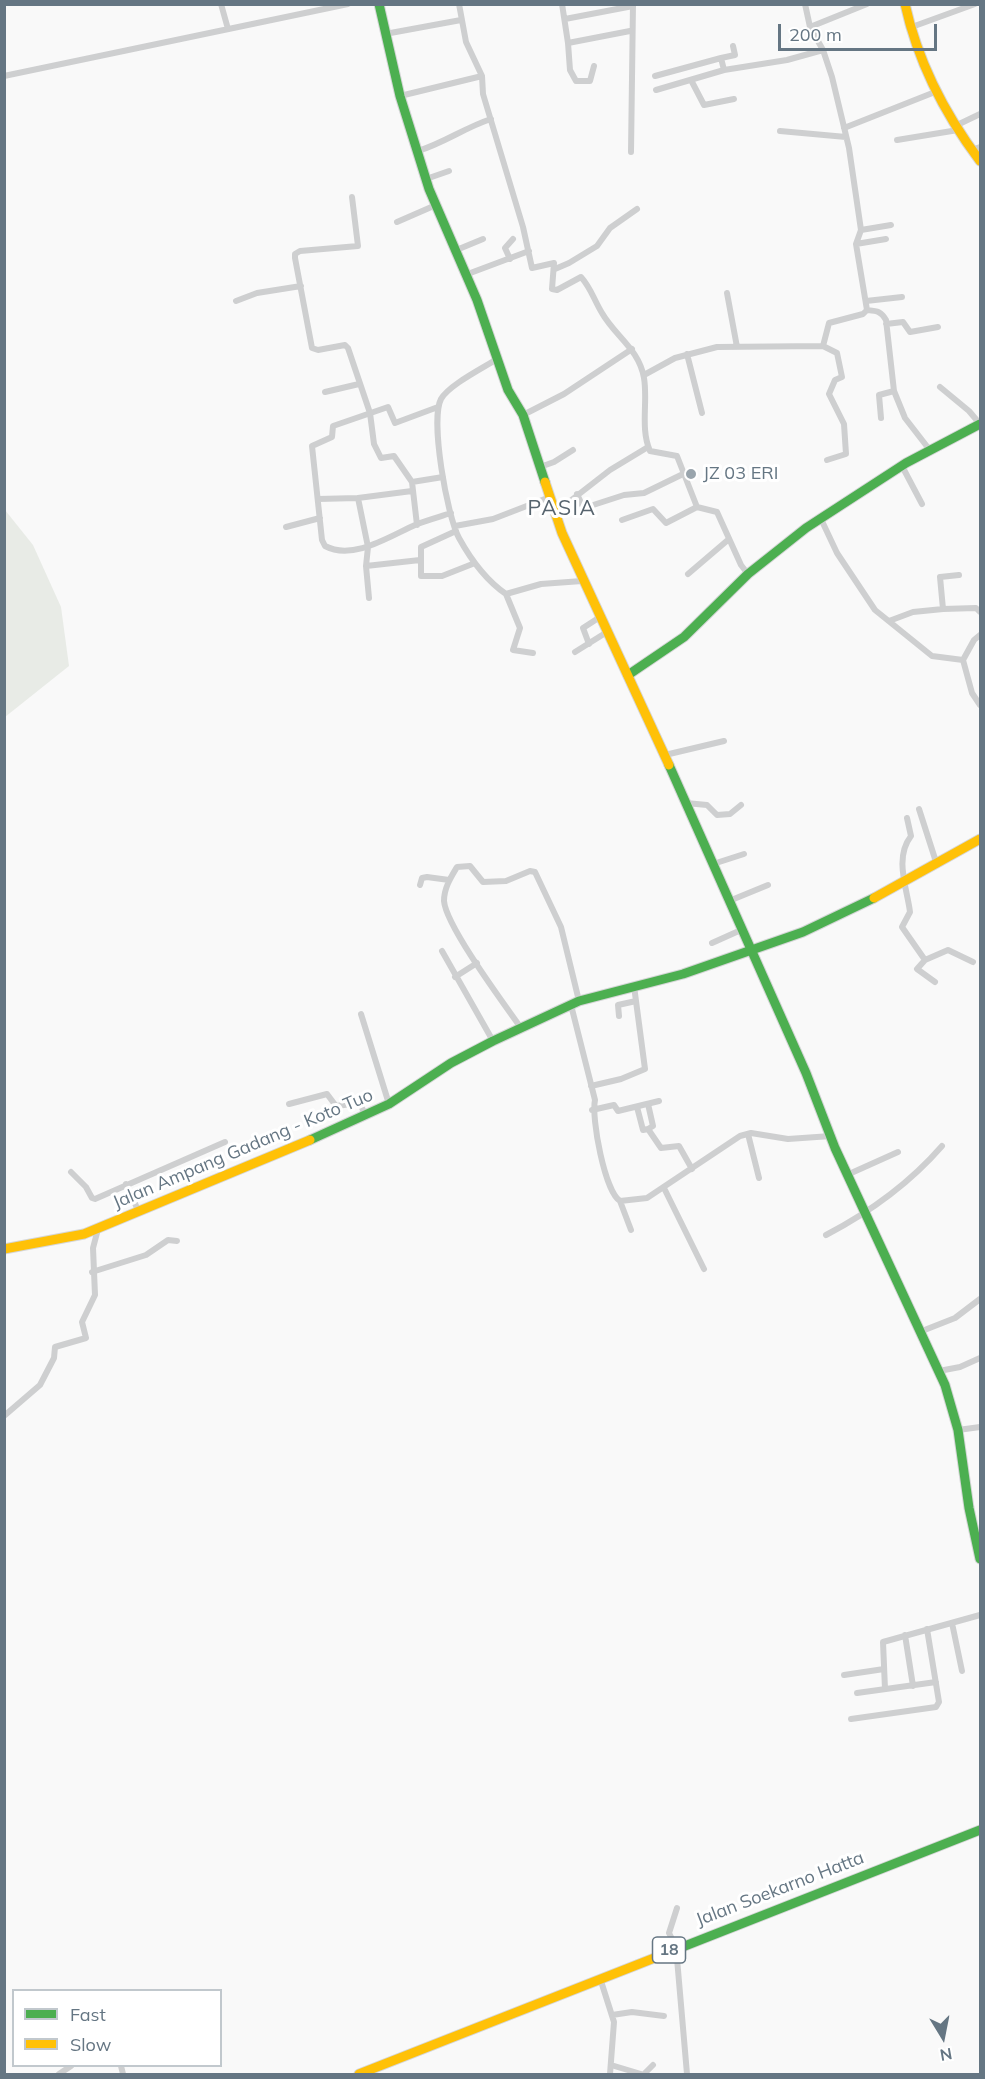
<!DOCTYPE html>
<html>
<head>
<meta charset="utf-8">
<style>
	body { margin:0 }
	#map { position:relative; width:985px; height:2079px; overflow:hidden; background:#f9f9f9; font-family:Mulish,sans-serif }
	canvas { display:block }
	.frame { position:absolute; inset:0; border:6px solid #657683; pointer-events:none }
	.legend { position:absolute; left:12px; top:1989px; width:210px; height:78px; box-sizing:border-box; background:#fff; border:2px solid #c1c8cd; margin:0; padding:8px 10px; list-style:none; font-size:18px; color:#657683 }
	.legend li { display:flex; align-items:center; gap:12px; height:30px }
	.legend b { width:30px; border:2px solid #c1c8cd }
	.north { position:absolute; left:913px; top:2007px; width:60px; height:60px; -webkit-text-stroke:4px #fff; paint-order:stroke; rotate:170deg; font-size:16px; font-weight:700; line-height:24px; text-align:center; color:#657683 }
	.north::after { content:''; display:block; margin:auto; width:21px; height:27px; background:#657683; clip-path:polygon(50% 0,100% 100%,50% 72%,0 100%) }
	.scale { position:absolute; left:778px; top:24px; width:159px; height:27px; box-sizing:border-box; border:3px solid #657683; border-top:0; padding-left:8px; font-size:18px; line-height:21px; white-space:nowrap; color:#657683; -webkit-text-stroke:4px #fff; paint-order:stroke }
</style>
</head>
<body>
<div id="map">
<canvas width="985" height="2079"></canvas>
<div class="frame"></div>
<ul class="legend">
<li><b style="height:8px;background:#4caf50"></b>Fast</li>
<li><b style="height:8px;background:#ffc107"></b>Slow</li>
</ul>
<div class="north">N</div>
<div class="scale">200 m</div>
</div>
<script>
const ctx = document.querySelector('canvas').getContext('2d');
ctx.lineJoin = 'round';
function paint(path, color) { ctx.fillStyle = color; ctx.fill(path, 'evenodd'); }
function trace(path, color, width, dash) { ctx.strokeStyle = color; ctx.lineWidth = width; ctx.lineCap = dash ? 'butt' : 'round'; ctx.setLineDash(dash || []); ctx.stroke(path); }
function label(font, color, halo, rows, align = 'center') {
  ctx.font = font + ' Mulish,sans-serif'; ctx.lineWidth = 6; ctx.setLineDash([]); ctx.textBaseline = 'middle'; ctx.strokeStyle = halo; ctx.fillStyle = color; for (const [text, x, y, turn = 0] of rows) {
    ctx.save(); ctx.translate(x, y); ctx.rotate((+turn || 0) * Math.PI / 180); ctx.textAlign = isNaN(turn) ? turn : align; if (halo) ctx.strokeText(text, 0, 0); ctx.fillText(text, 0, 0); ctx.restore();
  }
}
paint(new Path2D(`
	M 5,510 L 33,545 L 61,607 L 69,666 L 5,717 Z`), '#e8ebe6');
const fast = new Path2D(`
	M 379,4 L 400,96 L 429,189 L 477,300 L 508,390 L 523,415 L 545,482
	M 628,675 L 684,637 L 748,574 L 806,528 L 906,463 L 980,424
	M 669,765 L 806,1073 L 835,1148 L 945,1385 L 958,1430 L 969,1508 L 980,1559
	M 310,1140 L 389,1104 L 451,1063 L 493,1041 L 579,1001 L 683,974 L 803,932 L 874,898
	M 662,1955 L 980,1830`);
const slow = new Path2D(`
	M 905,4 C 918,63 944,113 980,161
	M 545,482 L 562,533 L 669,765
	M 874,898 L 980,839
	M 4,1249 L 84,1234 L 310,1140
	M 359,2074 L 662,1955`);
trace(fast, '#d5d6d7', 11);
trace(slow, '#d5d6d7', 11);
trace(new Path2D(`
	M 221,4 L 228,29
	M 459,4 L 466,42 L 482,76 L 483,94 L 523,227 L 532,268 L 554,263 L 552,289 L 557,290 L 581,277 C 591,288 594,300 602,313 C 615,336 639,349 644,378 C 648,401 640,429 650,451 L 677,456 L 697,507 L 717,512 L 741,565 L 748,574
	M 562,4 L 568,43 L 630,31
	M 805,4 L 810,27 L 823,50 L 832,77 L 849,148 L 861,230 L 856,244 L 867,310
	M 565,19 L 633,6
	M 810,27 L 867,4
	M 909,28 L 975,4
	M 385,34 L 461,20
	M 568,43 L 570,70 L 576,81 L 590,81 L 594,66
	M 721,58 L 735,55 L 733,46
	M 4,76 L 348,4
	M 655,76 L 721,58 L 724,70
	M 691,80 L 704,105 L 734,99
	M 656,90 L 724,70 L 787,60 L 823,50
	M 400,96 L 482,76
	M 955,126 L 980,114
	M 844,128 L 935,92
	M 780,131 L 846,137
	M 897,140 L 958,130
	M 972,150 L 980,147
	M 418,151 C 444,143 466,127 491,119
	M 631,152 L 633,4
	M 426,179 L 449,171
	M 352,197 L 358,246 L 300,251 L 295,254 L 295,258 L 312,348 L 318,350 L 345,345 L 348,348 L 370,413 L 374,444 L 381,458 L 394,456 L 412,482 L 417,525
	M 397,222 L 436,205
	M 861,230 L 891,225
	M 856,244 L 886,239
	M 454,251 L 483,239
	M 510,259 L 505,248 L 513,239
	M 555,269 L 569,263 L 597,246 L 610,228 L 637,209
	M 465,275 L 529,251
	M 727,293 L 737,347
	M 236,301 L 257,293 L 301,286
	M 866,301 L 902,297
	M 886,324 L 903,322 L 910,332 L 938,327
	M 823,346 L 837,353 L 842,377 L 835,380 L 829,394 L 844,424 L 846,454 L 827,460
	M 687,354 L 702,413
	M 497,359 C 483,368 449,385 441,399 C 430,420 447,516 459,538 C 470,558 487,581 506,594 L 541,584 L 582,581
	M 644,375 L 675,358 L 717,347 L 823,346 L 829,323 L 863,314 L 867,310 C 877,311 881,311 886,320 L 894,391 L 905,418 L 929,449
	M 940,387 L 969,411 L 980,424
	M 325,392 L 359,384
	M 438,407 L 395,423 L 388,407 L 333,426 L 332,437 L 312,446 L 322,540 L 325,546 C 353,561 390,536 415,525 C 427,520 439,517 451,513
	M 523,415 L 564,394 L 632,349
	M 881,418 L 879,395 L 894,391
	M 902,466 L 922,504
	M 540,467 L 554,462 L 573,450
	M 412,482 L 443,477
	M 577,494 L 582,505 L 587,507 L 624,495 L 644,493 L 683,474
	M 358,498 L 368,547 L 366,566 L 420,560
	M 318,499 L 358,498 L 412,491
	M 556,512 L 610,470 L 648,447
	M 821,519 L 837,553 L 875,610 L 932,656 L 963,660 L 972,693 L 980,705
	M 622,520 L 653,509 L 666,523 L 697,507
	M 455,526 L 493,519 L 550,497
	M 286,527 L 320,518
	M 456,531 L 421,547 L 421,576 L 442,576 L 475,563
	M 366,566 L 369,598
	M 688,574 L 729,539
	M 506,594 L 520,628 L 513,650 L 533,653
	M 943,609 L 976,608 L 980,612
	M 889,621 L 913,612 L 943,609 L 940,577 L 959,575
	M 589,644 L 583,628 L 600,617
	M 575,652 L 607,632
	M 963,660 L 974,640 L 980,635
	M 665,755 L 724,741
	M 686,803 L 707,805 L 717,815 L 730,814 L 741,805
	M 919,809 L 937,865
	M 907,818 L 911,836 C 894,858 907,888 910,912 L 902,927 L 925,960 L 948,950 L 973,962
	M 713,864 L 744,854
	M 420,885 L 422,878 L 427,877 L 449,880
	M 729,901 L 768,885
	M 712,943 L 741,930
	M 442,951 L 493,1041
	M 925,960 L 917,969 L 935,982
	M 455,977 L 477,963
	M 571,1005 L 595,1100 C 591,1118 605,1192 620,1201 L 647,1198 L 740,1136 L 751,1133 L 788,1139 L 831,1136
	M 361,1014 L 389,1104
	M 619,1016 L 618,1005 L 636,1001
	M 521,1028 C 504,1004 446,926 444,901 C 444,888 451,877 457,867 L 470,866 L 483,882 L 506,881 L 530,871 L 535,872 L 561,927 L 579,1001
	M 591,1086 L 621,1079 L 645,1069 L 634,986
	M 289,1104 L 327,1094 L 336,1106 L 360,1103 L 365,1115
	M 648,1104 L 653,1126 L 648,1129
	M 637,1107 L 643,1130 L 648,1129 L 661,1148 L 679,1146 L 692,1169
	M 592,1110 L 614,1105 L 618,1111 L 659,1101
	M 748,1134 L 759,1178
	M 71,1172 L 86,1187 L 92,1198 L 95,1199 L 225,1142
	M 849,1174 L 898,1152
	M 126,1184 L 138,1210
	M 664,1188 L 704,1269
	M 620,1201 L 631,1230
	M 826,1235 C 870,1212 909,1184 942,1146
	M 92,1272 L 146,1255 L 168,1240 L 177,1241
	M 922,1331 L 955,1318 L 980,1299
	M 939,1371 L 960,1367 L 980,1358
	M 4,1416 L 40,1385 L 54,1358 L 55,1347 L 86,1338 L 82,1322 L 95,1295 L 93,1248 L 98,1229
	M 958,1430 L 980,1427
	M 952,1623 L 962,1671
	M 905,1635 L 913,1686
	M 844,1675 L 884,1669
	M 885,1689 L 883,1642 L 980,1615
	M 857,1693 L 936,1682
	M 851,1719 L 936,1707 L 939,1702 L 927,1629
	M 677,1908 L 669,1933 L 676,1947 L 687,2074
	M 600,1978 L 614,2022 L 610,2074
	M 612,2015 L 632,2012 L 664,2016
	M 611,2065 L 641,2074
	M 121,2066 L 123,2074
	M 59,2074 L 71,2066
	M 644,2074 L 653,2065`), '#cecfd0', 6);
trace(fast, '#4caf50', 9);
trace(slow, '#ffc107', 9);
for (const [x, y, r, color] of [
	[691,474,6,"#99a4ac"]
]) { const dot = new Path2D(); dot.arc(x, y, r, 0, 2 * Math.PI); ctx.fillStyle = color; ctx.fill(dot); trace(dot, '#fff', 2); }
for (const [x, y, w] of [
	[669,1950,33]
]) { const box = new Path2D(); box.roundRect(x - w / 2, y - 13, w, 26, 4.5); ctx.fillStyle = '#fff'; ctx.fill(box); trace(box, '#657683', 1.5); }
label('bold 16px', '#657683', null, [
	["18",669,1950]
]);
label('18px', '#657683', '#fff', [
	["JZ 03 ERI",703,474]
], 'left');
label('18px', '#657683', '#fff', [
	["Jalan Ampang Gadang - Koto Tuo",243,1149,-23],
	["Jalan Soekarno Hatta",780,1889,-21]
]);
ctx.letterSpacing = '1.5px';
label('21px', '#57646e', '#fff', [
	["PASIA",562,509]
]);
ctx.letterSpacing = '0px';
</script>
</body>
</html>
